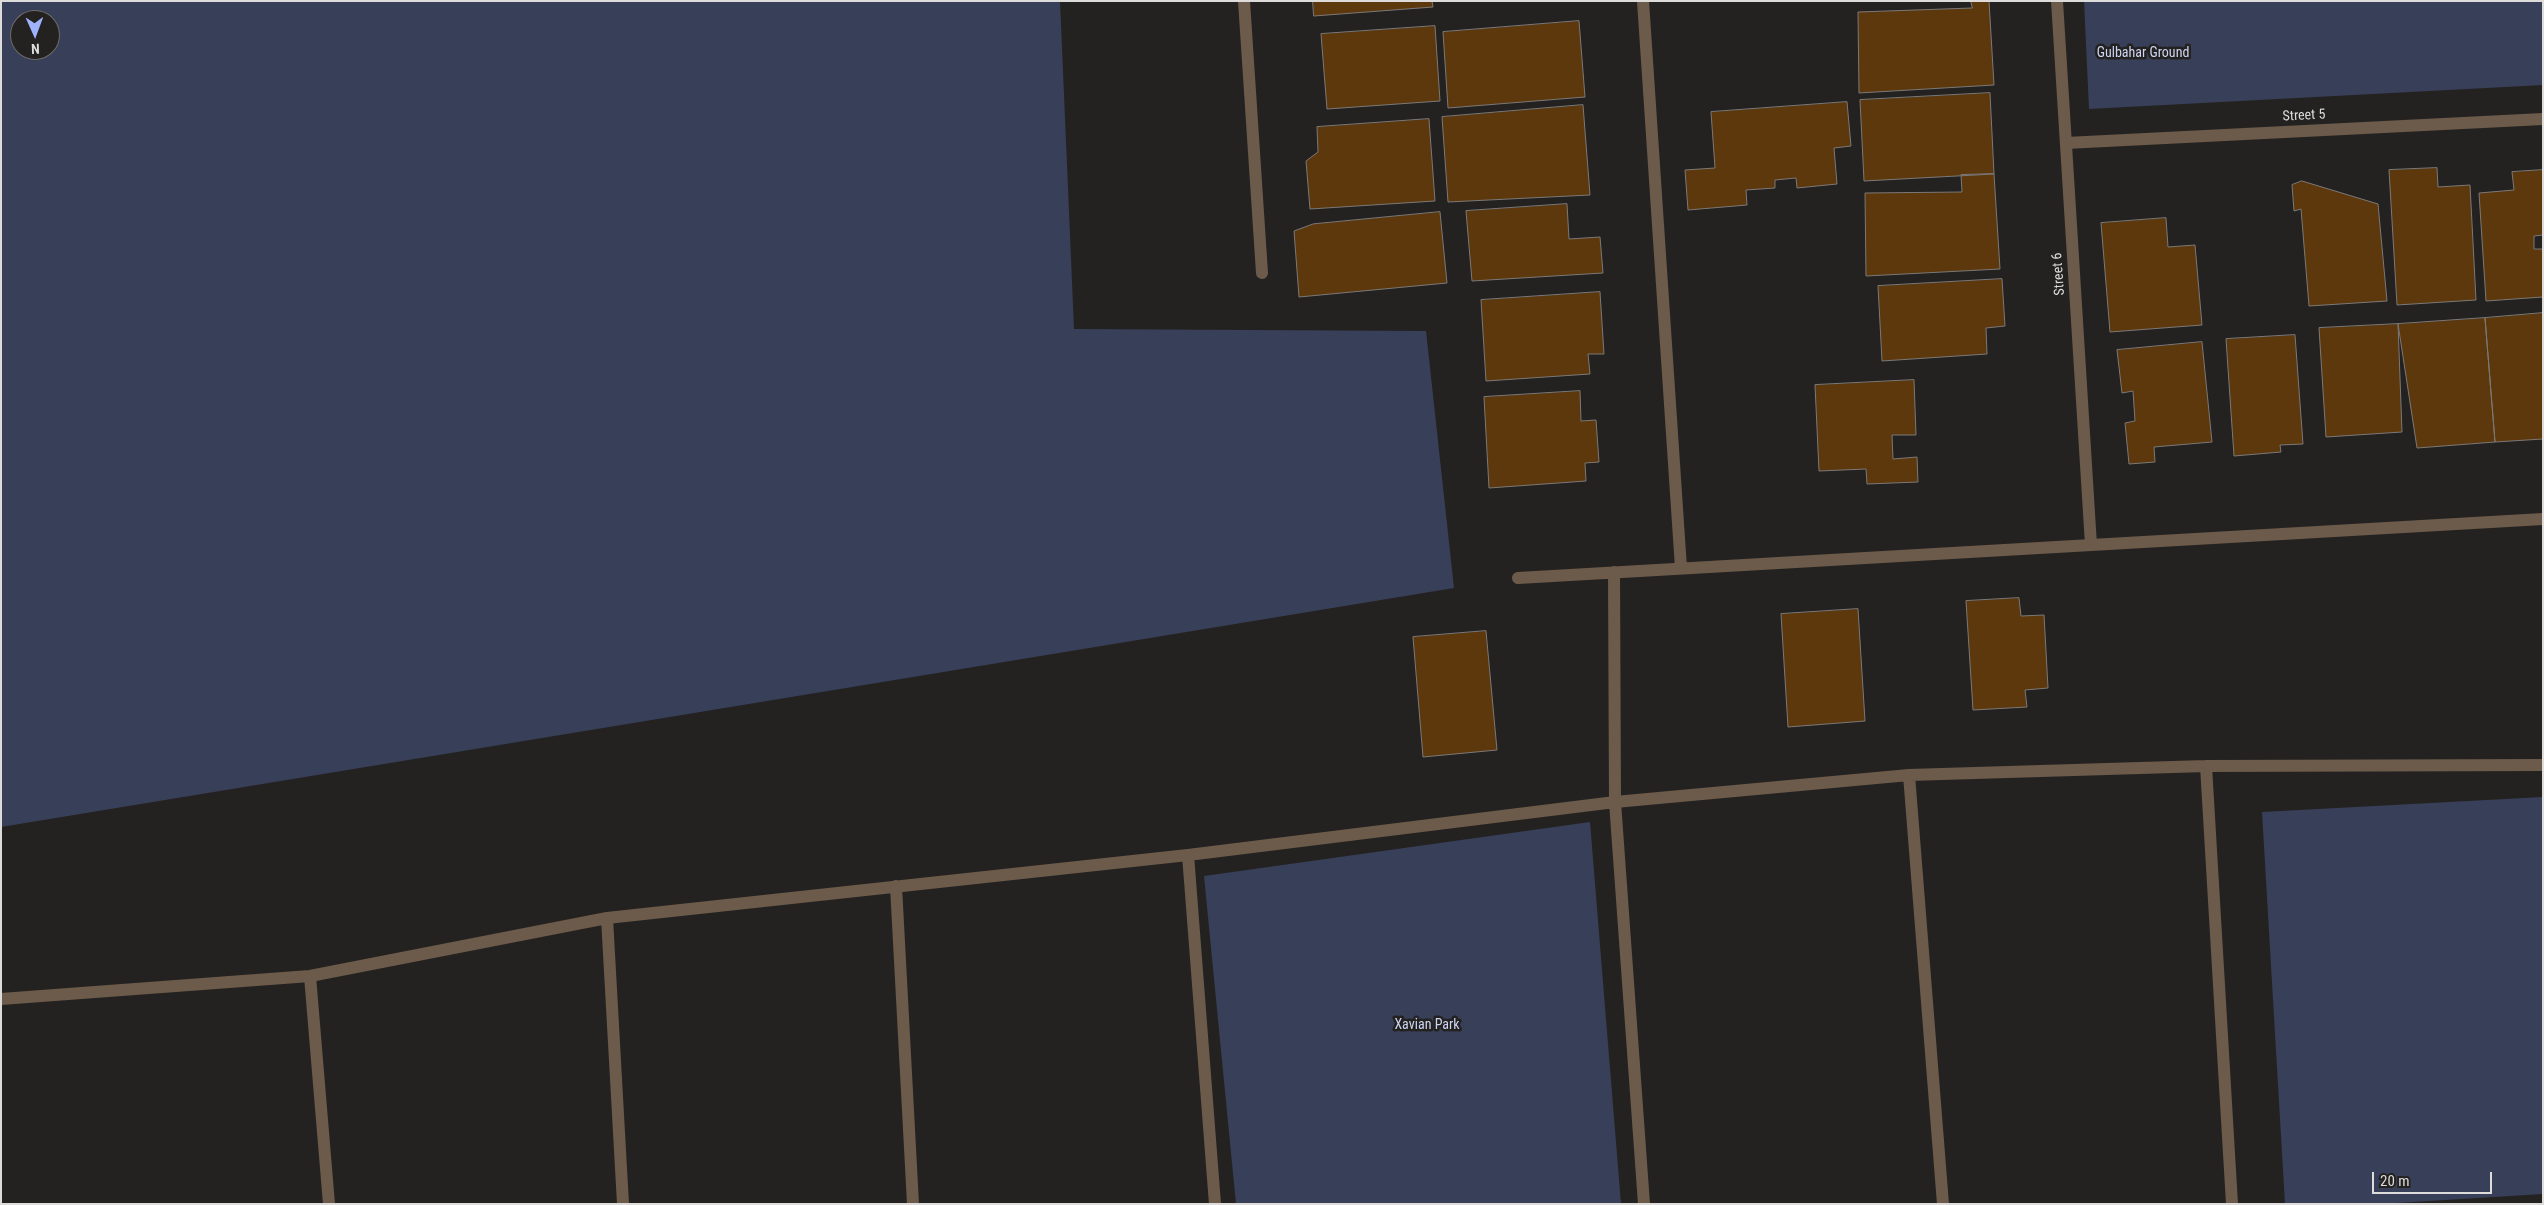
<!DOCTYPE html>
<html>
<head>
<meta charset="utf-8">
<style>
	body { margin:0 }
	#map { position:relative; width:2544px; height:1205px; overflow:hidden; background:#242220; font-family:"Roboto Condensed",sans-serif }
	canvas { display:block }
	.frame { position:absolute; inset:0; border:2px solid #dddcdb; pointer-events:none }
	.north { position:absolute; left:10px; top:10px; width:50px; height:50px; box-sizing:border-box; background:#242220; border:1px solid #6e6c6b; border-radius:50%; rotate:178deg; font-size:14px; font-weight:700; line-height:20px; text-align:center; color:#dddcdb }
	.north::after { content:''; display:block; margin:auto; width:18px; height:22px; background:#9fb3fd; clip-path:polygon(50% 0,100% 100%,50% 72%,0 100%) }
	.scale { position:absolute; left:2372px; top:1172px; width:120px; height:22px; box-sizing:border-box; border:2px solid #dddcdb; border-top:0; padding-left:6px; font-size:15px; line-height:18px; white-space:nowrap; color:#dddcdb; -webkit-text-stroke:4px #242220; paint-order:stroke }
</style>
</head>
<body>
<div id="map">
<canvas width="2544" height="1205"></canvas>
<div class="frame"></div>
<div class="north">N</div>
<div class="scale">20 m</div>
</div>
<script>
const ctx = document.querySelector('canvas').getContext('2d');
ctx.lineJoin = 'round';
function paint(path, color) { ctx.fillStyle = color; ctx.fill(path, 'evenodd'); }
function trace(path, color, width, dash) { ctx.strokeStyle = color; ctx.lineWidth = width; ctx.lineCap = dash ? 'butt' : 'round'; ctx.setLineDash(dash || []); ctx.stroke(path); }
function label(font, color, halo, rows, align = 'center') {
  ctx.font = font + ' "Roboto Condensed",sans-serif'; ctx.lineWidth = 5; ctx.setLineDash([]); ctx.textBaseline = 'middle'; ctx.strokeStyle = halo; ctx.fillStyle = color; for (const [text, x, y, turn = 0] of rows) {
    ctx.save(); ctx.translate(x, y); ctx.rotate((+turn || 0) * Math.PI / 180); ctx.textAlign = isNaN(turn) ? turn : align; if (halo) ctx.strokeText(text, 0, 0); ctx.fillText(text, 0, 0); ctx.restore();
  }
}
paint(new Path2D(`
	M 1,1 L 1060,1 L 1074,329 L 1426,331 L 1454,588 L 1,827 ZM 20,20 L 50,20 L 50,50 L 20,50 Z
	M 2084,1 L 2543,1 L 2543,85 L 2089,109 Z
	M 2543,797 L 2543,1194 L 2380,1204 L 2285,1204 L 2262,812 Z
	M 1590,822 L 1621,1204 L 1236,1204 L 1204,876 Z`), '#383f59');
const building = new Path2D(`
	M 1313,1 L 1432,1 L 1433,7 L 1314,16 Z
	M 1971,1 L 1989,1 L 1994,85 L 1859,93 L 1858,12 L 1972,8 Z
	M 1579,21 L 1585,97 L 1448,108 L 1443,32 Z
	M 1435,26 L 1440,101 L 1327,109 L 1321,34 Z
	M 1990,93 L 1994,174 L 1864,181 L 1860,100 Z
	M 1847,102 L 1851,146 L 1834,148 L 1837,184 L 1797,188 L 1796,178 L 1775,180 L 1775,188 L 1746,190 L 1747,205 L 1688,210 L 1685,170 L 1715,168 L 1711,112 Z
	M 1583,105 L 1590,195 L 1448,202 L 1442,117 Z
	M 1429,119 L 1435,201 L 1310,209 L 1306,161 L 1318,152 L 1317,127 Z
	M 2437,168 L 2438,187 L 2470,185 L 2476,300 L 2397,305 L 2389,170 Z
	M 2543,170 L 2543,235 L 2534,236 L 2534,249 L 2543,249 L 2543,297 L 2486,301 L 2479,193 L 2514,190 L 2512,172 Z
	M 1994,174 L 2000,269 L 1866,276 L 1865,193 L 1962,192 L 1961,175 Z
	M 2302,181 L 2378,204 L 2387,301 L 2309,306 L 2301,209 L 2294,211 L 2292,185 Z
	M 1567,204 L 1569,239 L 1600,237 L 1603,273 L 1472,281 L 1466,211 Z
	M 1440,212 L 1447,283 L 1299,297 L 1294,231 L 1313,224 Z
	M 2166,218 L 2168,247 L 2195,245 L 2202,325 L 2110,332 L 2101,223 Z
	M 2002,279 L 2005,326 L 1986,328 L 1987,354 L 1882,361 L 1878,286 Z
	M 1600,292 L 1604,354 L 1588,354 L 1590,374 L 1486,381 L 1481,300 Z
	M 2543,313 L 2543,439 L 2495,442 L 2485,318 Z
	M 2485,318 L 2495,442 L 2417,448 L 2398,324 Z
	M 2398,324 L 2402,432 L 2326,437 L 2319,328 Z
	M 2295,335 L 2303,444 L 2280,445 L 2281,452 L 2234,456 L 2226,339 Z
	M 2202,342 L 2212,442 L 2154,447 L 2155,462 L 2129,464 L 2125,423 L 2135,421 L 2133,391 L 2122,393 L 2117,350 Z
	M 1914,380 L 1916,435 L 1892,435 L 1893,459 L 1917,457 L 1918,482 L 1867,484 L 1866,469 L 1819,471 L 1815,385 Z
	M 1580,391 L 1581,421 L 1596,420 L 1599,462 L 1585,463 L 1586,481 L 1489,488 L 1484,397 Z
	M 2019,598 L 2021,616 L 2044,615 L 2048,688 L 2025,690 L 2027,707 L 1973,710 L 1966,601 Z
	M 1858,609 L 1865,721 L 1788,727 L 1781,614 Z
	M 1486,631 L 1497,750 L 1423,757 L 1413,637 Z`);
paint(building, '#5d380d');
trace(building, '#7b7977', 1);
trace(new Path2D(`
	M 1244,1 L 1262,273
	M 1643,1 L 1681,568
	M 2057,1 L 2091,545
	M 2066,143 L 2543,119
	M 1614,572 L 1615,802 L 1644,1204
	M 1518,578 L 2543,519
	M 2206,766 L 2232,1204
	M 1909,775 L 1943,1204
	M 1188,855 L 1215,1204
	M 896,886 L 913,1204
	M 607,918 L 623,1204
	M 310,976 L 329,1204
	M 1,999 L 310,976 L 607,918 L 1188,855 L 1615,802 L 1909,775 L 2206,766 L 2543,765`), '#6c5b4a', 12);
label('14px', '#ccd5f3', '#242220', [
	["Gulbahar Ground",2143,53],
	["Xavian Park",1427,1025]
]);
label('14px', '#dddcdb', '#242220', [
	["Street 5",2304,116,-3],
	["Street 6",2059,274,-94]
]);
</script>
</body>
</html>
